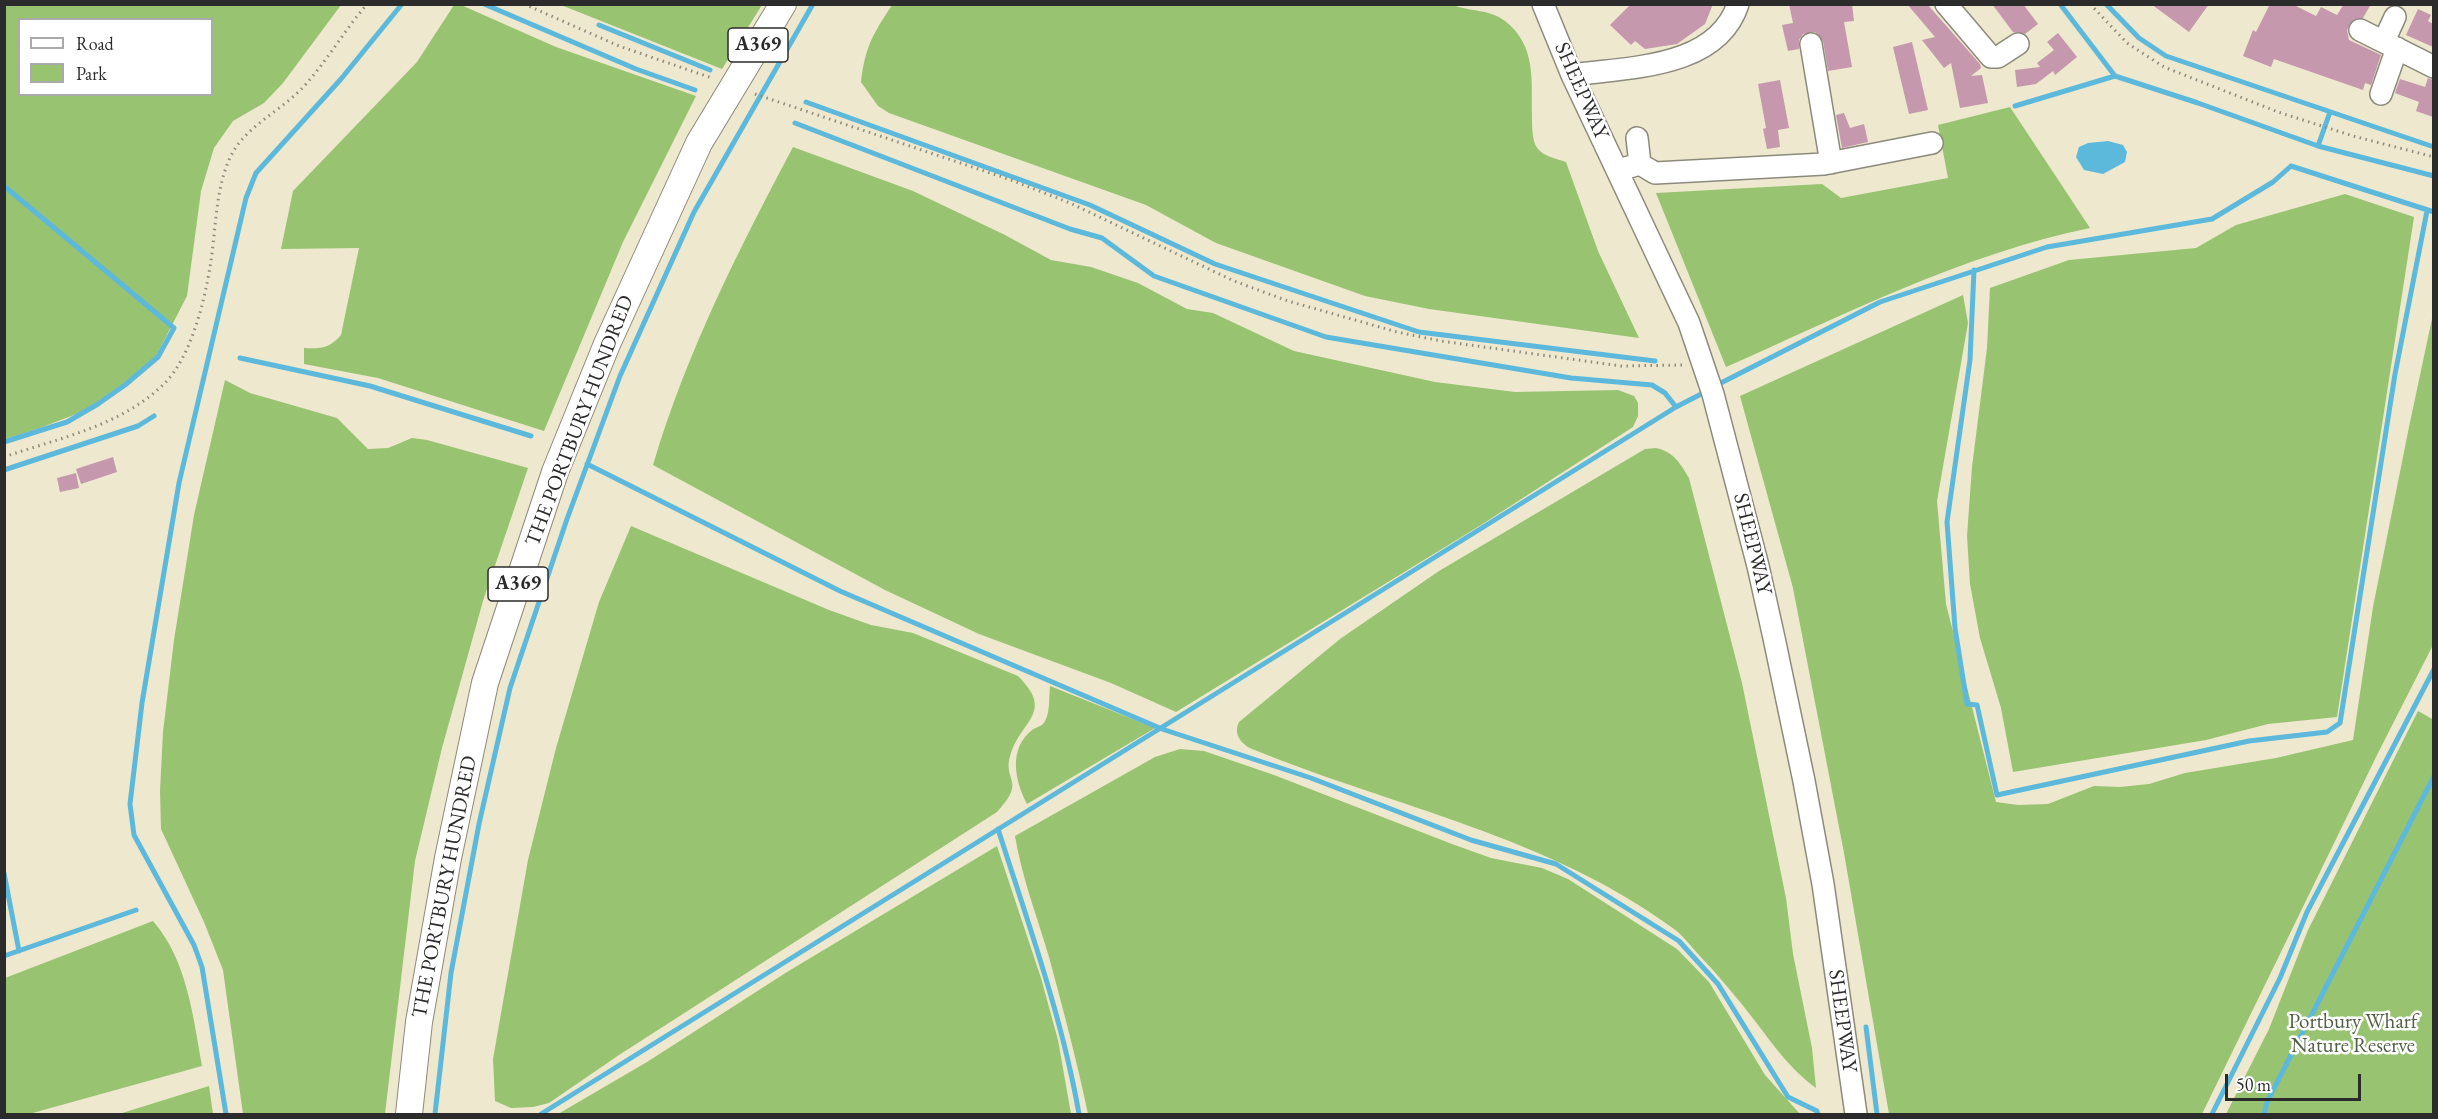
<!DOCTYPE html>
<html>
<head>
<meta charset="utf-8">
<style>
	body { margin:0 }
	#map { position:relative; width:2438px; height:1119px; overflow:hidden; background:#ede8ce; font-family:"EB Garamond",serif }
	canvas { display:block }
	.frame { position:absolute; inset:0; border:6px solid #2b2b2b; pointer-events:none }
	.legend { position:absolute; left:18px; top:18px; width:195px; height:78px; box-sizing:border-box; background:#fff; border:2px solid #aaa; margin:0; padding:8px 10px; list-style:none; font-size:18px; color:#2b2b2b }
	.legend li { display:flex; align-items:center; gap:12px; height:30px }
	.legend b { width:30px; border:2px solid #aaa }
	.scale { position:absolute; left:2225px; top:1074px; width:136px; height:27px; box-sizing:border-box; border:3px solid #2b2b2b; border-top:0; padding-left:8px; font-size:18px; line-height:21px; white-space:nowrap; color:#2b2b2b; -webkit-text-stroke:4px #fff; paint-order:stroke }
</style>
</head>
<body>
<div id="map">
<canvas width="2438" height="1119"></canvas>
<div class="frame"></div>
<ul class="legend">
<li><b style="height:8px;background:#fff"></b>Road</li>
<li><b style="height:16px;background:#98c371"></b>Park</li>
</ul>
<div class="scale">50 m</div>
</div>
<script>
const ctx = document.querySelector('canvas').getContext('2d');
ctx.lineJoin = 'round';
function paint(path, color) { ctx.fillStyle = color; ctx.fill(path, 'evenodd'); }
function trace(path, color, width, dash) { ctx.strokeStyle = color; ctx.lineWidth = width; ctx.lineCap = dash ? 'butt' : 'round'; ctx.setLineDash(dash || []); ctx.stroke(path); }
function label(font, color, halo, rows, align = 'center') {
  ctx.font = font + ' "EB Garamond",serif'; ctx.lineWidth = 5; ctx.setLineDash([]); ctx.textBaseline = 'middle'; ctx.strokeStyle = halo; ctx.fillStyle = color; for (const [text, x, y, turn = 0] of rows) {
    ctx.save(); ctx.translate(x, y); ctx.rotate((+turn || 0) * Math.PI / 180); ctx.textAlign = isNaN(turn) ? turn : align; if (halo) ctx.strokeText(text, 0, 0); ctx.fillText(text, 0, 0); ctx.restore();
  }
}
paint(new Path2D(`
	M 5,4 L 341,5 L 283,83 L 264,103 L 233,121 L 214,148 L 201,191 L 187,296 L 156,356 L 115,394 L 97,406 L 40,428 L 5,439 ZM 20,20 L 212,20 L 212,94 L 20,94 Z
	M 454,5 L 461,5 L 556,47 L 696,96 L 623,242 L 544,431 L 378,378 L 304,364 L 304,348 C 321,349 330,348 341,335 L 359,248 L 281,249 L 293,191 L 417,62 Z
	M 561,5 L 762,4 L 762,5 L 722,69 Z
	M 1453,5 C 1471,12 1490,9 1505,21 C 1537,46 1531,81 1532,116 C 1532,124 1532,136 1535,144 C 1540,156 1555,158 1566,162 L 1598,251 L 1639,338 L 1429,309 L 1365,296 L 1216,243 L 1146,205 L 889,113 L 878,106 L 861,82 C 865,47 873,34 892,5 Z
	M 2010,107 L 2090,228 C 1963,254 1844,315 1726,367 L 1656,193 L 1822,184 L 1841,198 L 1948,178 L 1938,125 Z
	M 793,147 L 913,191 L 1005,235 L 1051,260 L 1091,267 L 1138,283 L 1187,309 L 1213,313 L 1294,351 L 1435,382 L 1515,392 L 1618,390 L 1634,396 L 1638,403 L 1638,416 L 1633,427 L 1481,525 L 1176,712 L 1111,683 L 979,634 L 885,590 L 653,465 C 687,351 738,251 793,147 Z
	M 2345,194 L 2414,217 L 2337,717 L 2268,724 L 2206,740 L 2013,772 L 2001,708 L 1980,638 L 1970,584 L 1967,536 L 1972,467 L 1987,348 L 1990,288 L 2069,260 L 2196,248 L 2236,225 Z
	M 1963,295 L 1968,323 L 1937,501 L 1946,604 L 1996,802 L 2018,805 L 2048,804 L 2094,786 L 2120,787 L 2149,784 L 2185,773 L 2276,758 L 2353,740 L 2373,607 L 2409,427 L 2433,314 L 2433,645 L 2378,753 L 2202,1114 L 1889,1114 L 1844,853 L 1793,588 L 1740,396 Z
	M 225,380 L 250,393 L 337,418 L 368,449 L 388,448 L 412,438 L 427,440 L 528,468 L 483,601 L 442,748 L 415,861 L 385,1114 L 243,1114 L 223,970 L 204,922 L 161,829 L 160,791 L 163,732 L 174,640 L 194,515 Z
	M 1656,448 C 1674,452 1680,463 1689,478 L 1742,683 L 1786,898 L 1793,954 L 1812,1048 L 1816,1088 C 1789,1068 1775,1047 1755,1021 C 1738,999 1719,976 1699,955 C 1691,947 1684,936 1674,929 C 1548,836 1394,807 1252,749 C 1241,744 1233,734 1239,722 L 1340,639 L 1439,571 L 1645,449 Z
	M 631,526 L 829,610 L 871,625 L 913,633 L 1018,676 C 1054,712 1023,719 1011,753 C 1001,782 1028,779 997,812 L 619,1055 L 549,1103 L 533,1107 L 511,1108 L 495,1101 L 493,1059 L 528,860 L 556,748 L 599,602 Z
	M 1050,686 L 1155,728 L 1027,804 C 1015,781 1008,749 1032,730 C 1038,726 1043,727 1046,719 C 1050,710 1049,696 1050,686 Z
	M 2418,711 L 2434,720 L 2433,1114 L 2226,1114 L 2269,1029 L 2308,930 Z
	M 1180,749 L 1204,751 L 1274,775 L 1452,844 L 1491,858 L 1542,868 L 1568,879 L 1677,949 L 1709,982 L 1765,1075 L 1800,1114 L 1088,1114 C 1077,1061 1063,1009 1049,957 C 1037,916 1022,878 1015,836 L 1155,757 Z
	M 997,846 L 1041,978 L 1058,1040 L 1071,1114 L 558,1114 L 647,1062 L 787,972 Z
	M 153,921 C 187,960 193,1016 202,1066 L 29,1114 L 5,1114 L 5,978 Z
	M 209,1086 L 213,1114 L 119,1114 Z`), '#98c371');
paint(new Path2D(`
	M 2108,141 L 2123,145 L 2127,152 L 2125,162 L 2103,174 L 2084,170 L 2076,157 L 2079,147 L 2088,143 Z`), '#5db9db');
trace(new Path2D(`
	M 484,4 L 636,69 L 695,90
	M 2060,4 L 2115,76 L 2198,103 L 2318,146 L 2434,176
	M 2106,4 L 2139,38 L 2166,56 L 2434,147
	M 599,25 L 710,70
	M 806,102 L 1090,205 L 1215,264 L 1419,332 L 1655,361
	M 2015,106 L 2115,76
	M 795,123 L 1070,229 L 1102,238 L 1154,276 L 1326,337 L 1571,378 L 1652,385 L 1665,393 L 1676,407
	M 2318,146 L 2330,112
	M 4,186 L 174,328 L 158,357 L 125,385 L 98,404 L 67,422 L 4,442
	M 1974,270 L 1970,360 L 1947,522 L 1955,628 L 1967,704 L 1977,705 L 1997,795 L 2249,741 L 2327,732 L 2340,723 L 2395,374 L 2427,211
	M 240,358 L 370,386 L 531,436
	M 1715,386 L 1880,302 L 2047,247 L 2212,219 L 2273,182 L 2291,166 L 2434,212
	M 587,464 L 840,591 L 1162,729 L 1311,778 L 1471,840 L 1556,864 L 1679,941 L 1718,984 L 1788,1097 L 1817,1111 L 1818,1114
	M 4,470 L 138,426 L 154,416
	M 998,829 C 1028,923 1062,1017 1079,1114
	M 4,873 L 19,951
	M 4,956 L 136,910
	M 1866,1027 L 1877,1114
	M 226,1114 L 202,967 L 194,945 L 134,835 L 130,804 L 142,703 L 179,483 L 246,198 L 256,173 L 341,79 L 402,4
	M 435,1114 L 451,973 L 479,824 L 510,688 L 567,519 L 620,376 L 694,212 L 813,4
	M 541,1114 L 1676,407 L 1707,391
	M 2212,1114 L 2280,978 L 2307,912 L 2434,669
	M 2264,1114 L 2267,1102 L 2434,776`), '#5db9db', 5);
paint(new Path2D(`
	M 1631,4 L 1713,4 L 1705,24 L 1677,44 L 1645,49 L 1635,41 L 1631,45 L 1610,25 Z
	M 1789,4 L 1852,4 L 1854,21 L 1844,22 L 1852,67 L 1828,71 L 1823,41 L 1815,32 L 1803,34 L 1799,40 L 1799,49 L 1788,51 L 1782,25 L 1793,23 Z
	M 1907,4 L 1927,4 L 1980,64 L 1981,68 L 1971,76 L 1982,75 L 1988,103 L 1960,108 L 1951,63 L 1944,68 L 1922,40 L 1935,37 Z
	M 1992,4 L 2023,4 L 2038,24 L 2025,34 L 2013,32 Z
	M 2151,4 L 2209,4 L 2189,32 Z
	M 2270,4 L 2292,4 L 2316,16 L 2321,7 L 2337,15 L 2344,4 L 2371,4 L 2363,18 L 2353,20 L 2347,30 L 2349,40 L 2381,55 L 2371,85 L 2365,83 L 2363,90 L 2274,59 L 2271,67 L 2243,56 L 2253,30 L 2256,32 Z
	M 2418,9 L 2431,15 L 2428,21 L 2433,24 L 2433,47 L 2406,35 Z
	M 2058,33 L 2077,57 L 2055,75 L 2053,71 L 2036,84 L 2017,87 L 2015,70 L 2040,67 L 2037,63 L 2054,50 L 2047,42 Z
	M 1912,42 L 1928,110 L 1909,114 L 1893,47 Z
	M 2428,78 L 2433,80 L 2433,117 L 2416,111 L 2419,102 L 2395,93 L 2400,79 L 2425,87 Z
	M 1780,80 L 1789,128 L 1778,130 L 1780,147 L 1767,149 L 1763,129 L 1766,128 L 1758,84 Z
	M 1844,113 L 1850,128 L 1864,124 L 1868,142 L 1842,148 L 1836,115 Z
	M 113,457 L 117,472 L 81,484 L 76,469 Z
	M 76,473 L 79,488 L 60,492 L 57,478 Z`), '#c598ad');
const minor = new Path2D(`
	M 1543,4 L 1572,75 L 1689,323 L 1713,394 L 1758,566 L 1774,638 L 1804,781 L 1823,884 L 1856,1114
	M 1946,4 L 1991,57 L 1998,57 L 2018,44
	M 2360,30 L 2434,67
	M 2384,41 L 2395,17
	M 1811,44 L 1831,163
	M 1572,75 C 1628,67 1717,69 1738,4
	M 2381,94 L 2397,48
	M 1637,138 L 1640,164
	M 1618,170 L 1640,164 L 1655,173 L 1824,164 L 1932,143`);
const major = new Path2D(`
	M 409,1114 L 419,1022 L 448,858 L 485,683 L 555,472 L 607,344 L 699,143 L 783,4`);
trace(minor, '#8c8a7c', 24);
trace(major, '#8c8a7c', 28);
trace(new Path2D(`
	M 524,4 L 619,46 L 712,78
	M 2090,4 L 2127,43 L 2164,67 L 2278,112 L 2353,136 L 2434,157
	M 755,94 L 1011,180 L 1070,203 L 1234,281 L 1288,301 L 1397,332 L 1441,341 L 1621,366 L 1683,365
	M 4,457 C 59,438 121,426 164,384 C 191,357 204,303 210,267 C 216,232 215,192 229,160 C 243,126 283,111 306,84 C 328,59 345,30 367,4`), '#8c8a7c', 3, [1.5, 4.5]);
trace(minor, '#fff', 21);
trace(major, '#fff', 26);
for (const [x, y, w] of [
	[758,45,60],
	[518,584,60]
]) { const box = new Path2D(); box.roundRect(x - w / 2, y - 17, w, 34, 4.5); ctx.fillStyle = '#fff'; ctx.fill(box); trace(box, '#2b2b2b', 1.5); }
label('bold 20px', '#2b2b2b', null, [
	["A369",758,45],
	["A369",518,584]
]);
label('21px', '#2b2b2b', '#fff', [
	["SHEEPWAY",1581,91,66],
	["THE PORTBURY HUNDRED",580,421,-69],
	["SHEEPWAY",1752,544,76],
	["THE PORTBURY HUNDRED",445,887,-79],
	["SHEEPWAY",1842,1021,82]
]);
label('21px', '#516044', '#fff', [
	["Portbury Wharf",2353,1022],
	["Nature Reserve",2353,1046]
]);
</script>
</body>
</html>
